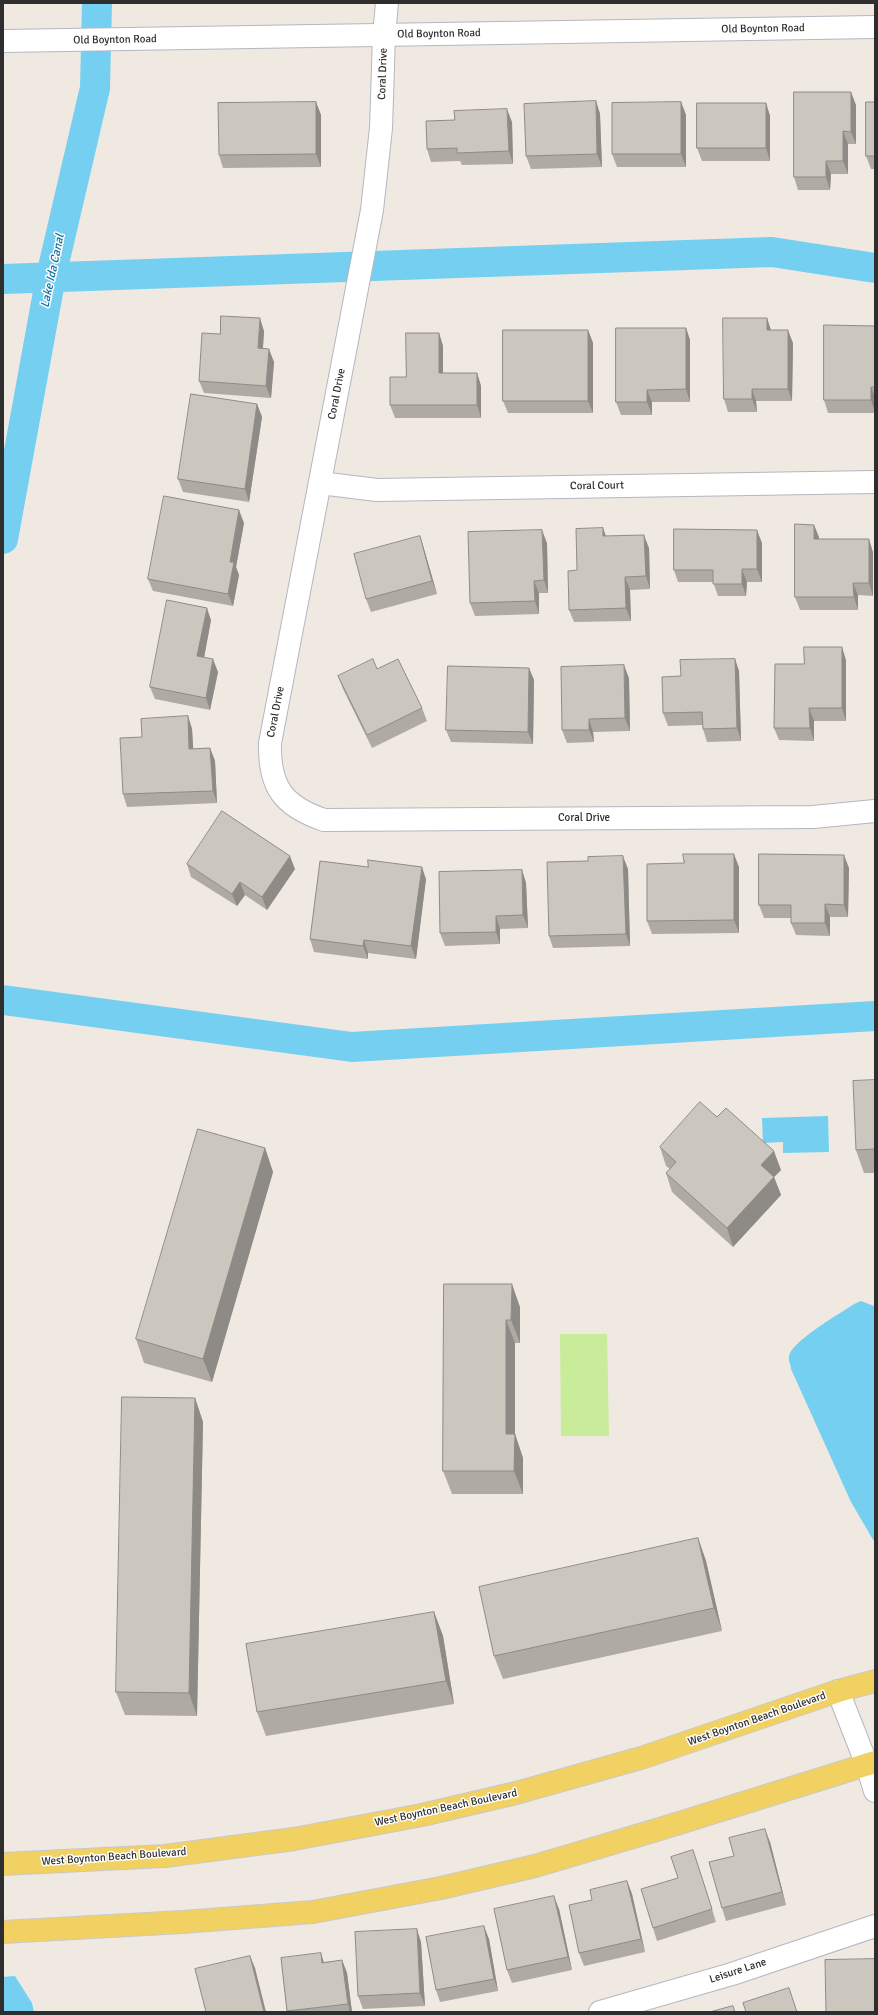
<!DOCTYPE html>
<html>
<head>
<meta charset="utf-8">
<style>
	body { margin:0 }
	#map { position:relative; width:878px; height:2015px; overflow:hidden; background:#efe9e1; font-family:Signika,sans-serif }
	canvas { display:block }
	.frame { position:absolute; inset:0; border:4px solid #2e2e2e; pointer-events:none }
</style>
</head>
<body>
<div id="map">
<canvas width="878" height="2015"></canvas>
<div class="frame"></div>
</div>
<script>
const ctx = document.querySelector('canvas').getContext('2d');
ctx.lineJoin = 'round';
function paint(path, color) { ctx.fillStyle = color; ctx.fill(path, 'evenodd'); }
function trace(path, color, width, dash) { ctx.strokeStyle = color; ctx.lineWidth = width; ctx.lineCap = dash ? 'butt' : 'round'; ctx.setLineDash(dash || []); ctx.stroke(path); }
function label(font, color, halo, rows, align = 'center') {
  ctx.font = font + ' Signika,sans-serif'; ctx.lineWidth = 3; ctx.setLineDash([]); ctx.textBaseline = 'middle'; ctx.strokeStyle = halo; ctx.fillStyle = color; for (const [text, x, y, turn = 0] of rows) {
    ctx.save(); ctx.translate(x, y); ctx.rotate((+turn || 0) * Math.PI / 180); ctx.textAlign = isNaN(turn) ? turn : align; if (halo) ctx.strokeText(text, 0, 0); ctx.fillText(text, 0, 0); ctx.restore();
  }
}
paint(new Path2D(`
	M 560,1334 L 607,1334 L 609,1436 L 561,1436 Z`), '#c9ec9a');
paint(new Path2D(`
	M 828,1116 L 829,1152 L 783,1153 L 783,1142 L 763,1143 L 762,1118 Z
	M 861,1301 L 874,1306 L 875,1308 L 875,1543 L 851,1502 L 791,1369 C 791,1365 788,1360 789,1357 C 790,1342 841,1313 854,1304 Z
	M 15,1976 L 32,2003 L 34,2012 L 3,2012 L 3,1977 Z`), '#75cff0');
trace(new Path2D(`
	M 3,279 L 772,252 L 875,268
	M 3,539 L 51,276 L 95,88 L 97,3
	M 3,1000 L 352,1047 L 875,1016`), '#75cff0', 30);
const street = new Path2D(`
	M 387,3 L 384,35 L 381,128 L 372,210 L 270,743 C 269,787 283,806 324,820 L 813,817 L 875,811
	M 320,483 L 377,490 L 875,482
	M 838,1691 L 867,1765 L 875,1791
	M 600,2012 L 732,1974 L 875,1926`);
const secondary = new Path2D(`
	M 3,41 L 875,27`);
const primary = new Path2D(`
	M 3,1864 L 165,1856 L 294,1839 L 422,1815 L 516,1793 L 641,1758 L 838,1691 L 875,1681
	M 3,1932 L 183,1922 L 313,1912 L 441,1888 L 535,1866 L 660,1829 L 875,1762`);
trace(street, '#b4b7c1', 24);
trace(secondary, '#b4b7c1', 24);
trace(primary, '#c9c9c9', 24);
trace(street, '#fff', 22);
trace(secondary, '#fff', 22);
trace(primary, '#f2d163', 22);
paint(new Path2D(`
	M 596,101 L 600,114 L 602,167 L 531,169 L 526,156 Z
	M 316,102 L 321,115 L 321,167 L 223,168 L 219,155 Z
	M 681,102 L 686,115 L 686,167 L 617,167 L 612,154 Z
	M 875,102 L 875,169 L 871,169 L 866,156 Z
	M 766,103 L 770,116 L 770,161 L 702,161 L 697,148 Z
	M 856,105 L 856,144 L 848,144 L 848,174 L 831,174 L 830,190 L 798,190 L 794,177 Z
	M 512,122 L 513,164 L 462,165 L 460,161 L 431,162 L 427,149 Z
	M 767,318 L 771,330 L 793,343 L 792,401 L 756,401 L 757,412 L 728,412 L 724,399 Z
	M 875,326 L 875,413 L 828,413 L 824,400 Z
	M 686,328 L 690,340 L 690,402 L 652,402 L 652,415 L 621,415 L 616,402 Z
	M 588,330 L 593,343 L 593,413 L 508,413 L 503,401 Z
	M 264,331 L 263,348 L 274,362 L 271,398 L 204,393 L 199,381 L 220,334 Z
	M 439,333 L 443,346 L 443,373 L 477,373 L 481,386 L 481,418 L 395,418 L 390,405 L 406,377 Z
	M 257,404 L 262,417 L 249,502 L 183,492 L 178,479 Z
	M 244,523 L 236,567 L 239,575 L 233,606 L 153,591 L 148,579 Z
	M 814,525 L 819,539 L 873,552 L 873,596 L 858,595 L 858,610 L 800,610 L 795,597 Z
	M 603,528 L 606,536 L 649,548 L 650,589 L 630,590 L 631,621 L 574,622 L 569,610 L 577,570 Z
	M 420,536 L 424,549 L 437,594 L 371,612 L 366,599 Z
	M 547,543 L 548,593 L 539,593 L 539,614 L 475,616 L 470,603 Z
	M 762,543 L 762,582 L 747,582 L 746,596 L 718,596 L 713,582 L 678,582 L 674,570 Z
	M 211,620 L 204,657 L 218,672 L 210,710 L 155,699 L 150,687 Z
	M 735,659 L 739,671 L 741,741 L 707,742 L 703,729 L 703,725 L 668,726 L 663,713 L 681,676 Z
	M 846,660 L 846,721 L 814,721 L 814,741 L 779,740 L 774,728 L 804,664 Z
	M 529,668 L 534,680 L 533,744 L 451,742 L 446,730 Z
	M 338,676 L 422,708 L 427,721 L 372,748 L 343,689 Z
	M 629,678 L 630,731 L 593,732 L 594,742 L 567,743 L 562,730 Z
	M 188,716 L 192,729 L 193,749 L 210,748 L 215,761 L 217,803 L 127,807 L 123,794 Z
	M 588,861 L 628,869 L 630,946 L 553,948 L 549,936 Z
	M 684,863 L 739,867 L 739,933 L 652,934 L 647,921 Z
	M 187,864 L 295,869 L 267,910 L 245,895 L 237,906 L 191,877 Z
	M 849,868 L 848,917 L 830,917 L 830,936 L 796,935 L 791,923 L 791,918 L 764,918 L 759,905 Z
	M 522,870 L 526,883 L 528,928 L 500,929 L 500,944 L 445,946 L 440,933 Z
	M 426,879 L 416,959 L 368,953 L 368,959 L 314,952 L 310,939 Z
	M 875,1080 L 875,1173 L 864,1173 L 856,1150 Z
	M 717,1117 L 781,1170 L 774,1177 L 781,1195 L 733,1247 L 672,1192 L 666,1173 L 670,1169 L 666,1166 L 660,1147 Z
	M 265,1148 L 273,1172 L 212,1382 L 144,1363 L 136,1339 Z
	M 444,1284 L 520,1307 L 520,1343 L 515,1343 L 515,1434 L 523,1458 L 523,1494 L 452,1494 L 443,1471 Z
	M 195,1398 L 203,1422 L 197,1716 L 125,1715 L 116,1692 Z
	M 698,1538 L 706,1561 L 722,1631 L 503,1679 L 494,1656 Z
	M 434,1612 L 443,1636 L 454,1704 L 266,1736 L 257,1712 Z
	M 770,1842 L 786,1905 L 726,1921 L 722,1908 L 734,1856 Z
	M 697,1863 L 716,1922 L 657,1941 L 653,1928 L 678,1878 Z
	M 627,1881 L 632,1894 L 645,1952 L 584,1966 L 579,1953 L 592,1900 Z
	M 559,1909 L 572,1970 L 512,1983 L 507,1970 Z
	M 489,1939 L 498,1991 L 440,2002 L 436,1990 Z
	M 421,1942 L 425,2006 L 363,2009 L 358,1996 Z
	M 281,1958 L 324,1962 L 342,1960 L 347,1973 L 352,2012 L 287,2012 Z`), '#afaba4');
paint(new Path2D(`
	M 851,92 L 856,105 L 856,144 L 851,132 Z
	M 596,101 L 600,114 L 602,167 L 597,154 Z
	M 316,102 L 321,115 L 321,167 L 316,154 Z
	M 681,102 L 686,115 L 686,167 L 681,154 Z
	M 766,103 L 770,116 L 770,161 L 766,148 Z
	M 507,109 L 512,122 L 513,164 L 509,151 Z
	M 843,131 L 848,144 L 848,174 L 843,161 Z
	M 826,161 L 831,174 L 830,190 L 826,177 Z
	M 260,318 L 264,331 L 262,361 L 258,348 Z
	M 767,318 L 771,331 L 767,330 Z
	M 686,328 L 690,340 L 690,402 L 686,389 Z
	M 588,330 L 593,343 L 593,413 L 588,401 Z
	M 788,330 L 793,343 L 792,401 L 788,389 Z
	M 439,333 L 443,346 L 443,386 L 439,373 Z
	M 269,349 L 274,362 L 271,398 L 266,386 Z
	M 477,373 L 481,386 L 481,418 L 477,405 Z
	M 871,387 L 875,397 L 875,412 L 871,400 Z
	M 752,389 L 756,401 L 757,412 L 752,399 Z
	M 647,390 L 652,402 L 652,415 L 647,402 Z
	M 257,404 L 262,417 L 249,502 L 245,489 Z
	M 239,510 L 244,523 L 236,567 L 239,575 L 233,606 L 228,594 L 230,562 Z
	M 814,525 L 819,537 L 819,552 L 814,539 Z
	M 603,528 L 607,541 L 603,536 Z
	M 542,530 L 547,543 L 548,593 L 544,580 Z
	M 757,530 L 762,543 L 762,582 L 757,569 Z
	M 644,535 L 649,548 L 650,589 L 646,576 Z
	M 420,536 L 424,549 L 437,594 L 432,581 Z
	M 869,539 L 873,552 L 873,596 L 869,583 Z
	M 742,569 L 747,582 L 746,596 L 742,584 Z
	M 625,577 L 630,590 L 631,621 L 626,608 Z
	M 534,581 L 539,593 L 539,614 L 535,601 Z
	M 853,583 L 858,595 L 858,610 L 854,597 Z
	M 207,608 L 211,620 L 202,669 L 197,656 Z
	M 842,647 L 846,660 L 846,721 L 842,708 Z
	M 213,659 L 218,672 L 210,710 L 206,698 Z
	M 735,659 L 739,671 L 741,741 L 737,728 Z
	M 624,665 L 629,678 L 630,731 L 625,718 Z
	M 529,668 L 534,680 L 533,744 L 528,732 Z
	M 809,708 L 814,721 L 814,741 L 810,728 Z
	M 188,716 L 192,729 L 194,762 L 189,749 Z
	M 589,719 L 593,732 L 594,742 L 589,730 Z
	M 210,748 L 215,761 L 217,803 L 213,791 Z
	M 734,854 L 739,867 L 739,933 L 734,920 Z
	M 844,855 L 849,868 L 848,917 L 844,905 Z
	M 290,856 L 295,869 L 267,910 L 262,897 Z
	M 623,856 L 628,869 L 630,946 L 626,934 Z
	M 422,867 L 426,879 L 416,959 L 411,946 Z
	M 522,870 L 526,883 L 528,928 L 523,915 Z
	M 240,882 L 245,895 L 237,906 L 232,894 Z
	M 825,904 L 830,917 L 830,936 L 825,923 Z
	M 496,916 L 500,929 L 500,944 L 496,932 Z
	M 364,940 L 368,953 L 368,959 L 363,946 Z
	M 265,1148 L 273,1172 L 212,1382 L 203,1359 Z
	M 774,1151 L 781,1170 L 774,1177 L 781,1195 L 733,1247 L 727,1228 L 761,1165 Z
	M 512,1284 L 520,1307 L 520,1343 L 511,1320 Z
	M 506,1320 L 515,1343 L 515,1451 L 515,1434 L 523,1458 L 523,1494 L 514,1471 L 506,1434 Z
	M 195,1398 L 203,1422 L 197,1716 L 189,1693 Z
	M 698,1538 L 706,1561 L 722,1631 L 714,1608 Z
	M 434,1612 L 443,1636 L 454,1704 L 446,1681 Z
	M 765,1829 L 770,1842 L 786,1905 L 782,1892 Z
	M 693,1850 L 697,1863 L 716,1922 L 712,1909 Z
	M 627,1881 L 632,1894 L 645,1952 L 641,1939 Z
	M 554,1896 L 559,1909 L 572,1970 L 568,1957 Z
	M 484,1926 L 489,1939 L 498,1991 L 494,1979 Z
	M 417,1929 L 421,1942 L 425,2006 L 420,1993 Z
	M 321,1953 L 325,1966 L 322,1963 Z
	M 250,1956 L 255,1968 L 266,2012 L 264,2012 Z
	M 342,1960 L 347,1973 L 352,2012 L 350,2012 L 348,2004 Z`), '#8e8b86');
const building = new Path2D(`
	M 794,92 L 851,92 L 851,132 L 843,131 L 843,161 L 826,161 L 826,177 L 794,177 Z
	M 596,101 L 597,154 L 526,156 L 524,104 Z
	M 316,102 L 316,154 L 219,155 L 218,103 Z
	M 681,102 L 681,154 L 612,154 L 612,103 Z
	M 866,102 L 875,102 L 875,156 L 866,156 Z
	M 697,103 L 766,103 L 766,148 L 697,148 Z
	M 507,109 L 509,151 L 457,153 L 457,148 L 427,149 L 426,121 L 455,120 L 454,111 Z
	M 221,316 L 260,318 L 258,348 L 269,349 L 266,386 L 199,381 L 202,333 L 220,334 Z
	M 723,318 L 767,318 L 767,330 L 788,330 L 788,389 L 752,389 L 752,399 L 724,399 Z
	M 824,325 L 875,326 L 875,387 L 871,387 L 871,400 L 824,400 Z
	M 616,328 L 686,328 L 686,389 L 647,390 L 647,402 L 616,402 Z
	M 503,330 L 588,330 L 588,401 L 503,401 Z
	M 406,333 L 439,333 L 439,373 L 477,373 L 477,405 L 390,405 L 390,377 L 406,377 Z
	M 191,394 L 257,404 L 245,489 L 178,479 Z
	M 164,496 L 239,510 L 230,562 L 234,562 L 228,594 L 148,579 Z
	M 795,524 L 814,525 L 814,539 L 869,539 L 869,583 L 853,583 L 854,597 L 795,597 Z
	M 603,528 L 603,536 L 644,535 L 646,576 L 625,577 L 626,608 L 569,610 L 568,571 L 577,570 L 576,529 Z
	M 674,529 L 757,530 L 757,569 L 742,569 L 742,584 L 713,584 L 713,570 L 674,570 Z
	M 542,530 L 544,580 L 534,581 L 535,601 L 470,603 L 468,532 Z
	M 420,536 L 432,581 L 366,599 L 354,554 Z
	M 167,600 L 207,608 L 197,656 L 213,659 L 206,698 L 150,687 Z
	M 804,647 L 842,647 L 842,708 L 809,708 L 810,728 L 774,728 L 775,664 L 804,664 Z
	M 373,659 L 377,669 L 398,659 L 422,708 L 367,735 L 338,676 Z
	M 735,659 L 737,728 L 703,729 L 702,712 L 663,713 L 662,677 L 681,676 L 680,660 Z
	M 624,665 L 625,718 L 589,719 L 589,730 L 562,730 L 561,667 Z
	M 448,666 L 529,668 L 528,732 L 446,730 Z
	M 188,716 L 189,749 L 210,748 L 213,791 L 123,794 L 120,738 L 142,737 L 141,719 Z
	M 222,811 L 290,856 L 262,897 L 240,882 L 232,894 L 187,864 Z
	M 683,854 L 734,854 L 734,920 L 647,921 L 647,864 L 684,863 Z
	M 759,854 L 844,855 L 844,905 L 825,904 L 825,923 L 791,923 L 791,905 L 759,905 Z
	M 623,856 L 626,934 L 549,936 L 547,862 L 588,861 L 588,857 Z
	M 368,860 L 422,867 L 411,946 L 364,940 L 363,946 L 310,939 L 320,861 L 368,867 Z
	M 522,870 L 523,915 L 496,916 L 496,932 L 440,933 L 439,872 Z
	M 875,1080 L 875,1149 L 856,1150 L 853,1081 Z
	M 700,1102 L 717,1117 L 726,1108 L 774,1151 L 761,1165 L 774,1177 L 727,1228 L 666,1173 L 676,1162 L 660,1147 Z
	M 198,1129 L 265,1148 L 203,1359 L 136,1339 Z
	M 444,1284 L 512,1284 L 511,1320 L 506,1320 L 506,1434 L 515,1434 L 514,1471 L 443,1471 Z
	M 122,1397 L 195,1398 L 189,1693 L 116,1692 Z
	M 698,1538 L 714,1608 L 494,1656 L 479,1587 Z
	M 434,1612 L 446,1681 L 257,1712 L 246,1644 Z
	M 765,1829 L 782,1892 L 722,1908 L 709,1862 L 734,1856 L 729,1838 Z
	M 693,1850 L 712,1909 L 653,1928 L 641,1889 L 678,1878 L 671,1857 Z
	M 627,1881 L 641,1939 L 579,1953 L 569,1905 L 592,1900 L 590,1890 Z
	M 554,1896 L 568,1957 L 507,1970 L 494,1909 Z
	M 484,1926 L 494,1979 L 436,1990 L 426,1937 Z
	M 417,1929 L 420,1993 L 358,1996 L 355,1932 Z
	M 321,1953 L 322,1963 L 342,1960 L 348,2004 L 287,2011 L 281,1958 Z
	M 250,1956 L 264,2012 L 206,2012 L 195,1969 Z
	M 875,1959 L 875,2012 L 826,2012 L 825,1960 Z
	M 789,1988 L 797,2012 L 746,2012 L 743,2003 Z
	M 733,2006 L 735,2012 L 710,2012 Z`);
paint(building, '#cbc7bf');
trace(building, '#8e8b86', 1);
label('11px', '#2e2e2e', '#fff', [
	["Old Boynton Road",763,29,-1],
	["Old Boynton Road",439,34,-1],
	["Old Boynton Road",115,40,-1],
	["Coral Drive",383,74,-88],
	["Coral Drive",337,394,-79],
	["Coral Court",597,486,-1],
	["Coral Drive",276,712,-79],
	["Coral Drive",584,818],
	["West Boynton Beach Boulevard",757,1719,-19],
	["West Boynton Beach Boulevard",446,1808,-12],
	["West Boynton Beach Boulevard",114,1857,-4],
	["Leisure Lane",738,1971,-18]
]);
label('italic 12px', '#0d6fa3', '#fff', [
	["Lake Ida Canal",53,271,-78]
]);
</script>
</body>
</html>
